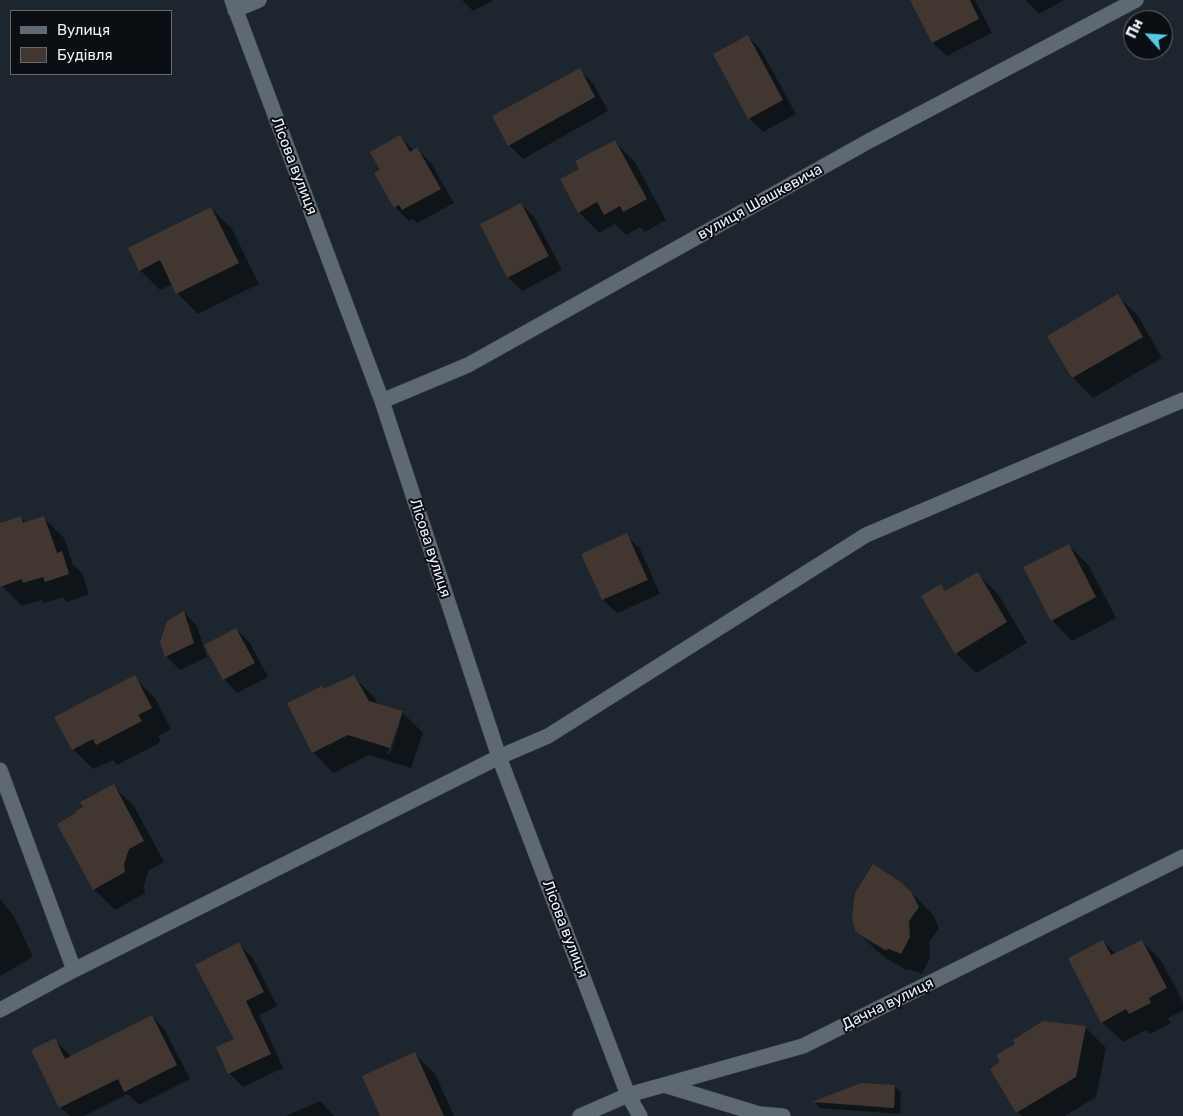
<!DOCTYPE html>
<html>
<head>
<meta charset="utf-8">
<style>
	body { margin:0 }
	#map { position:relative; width:1183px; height:1116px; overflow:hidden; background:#1d262e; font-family:Rubik,sans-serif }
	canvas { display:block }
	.legend { position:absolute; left:10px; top:10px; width:162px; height:65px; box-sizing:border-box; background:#0b0e12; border:1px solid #65686d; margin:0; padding:6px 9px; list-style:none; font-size:15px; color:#ebf0f6 }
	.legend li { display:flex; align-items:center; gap:10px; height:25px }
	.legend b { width:25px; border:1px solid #65686d }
	.north { position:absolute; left:1123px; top:10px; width:50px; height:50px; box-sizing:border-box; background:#0b0e12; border:1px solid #65686d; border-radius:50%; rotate:296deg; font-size:14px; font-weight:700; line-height:20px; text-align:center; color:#ebf0f6 }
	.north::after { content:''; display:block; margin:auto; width:18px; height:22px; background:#55cae0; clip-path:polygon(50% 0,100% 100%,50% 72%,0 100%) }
</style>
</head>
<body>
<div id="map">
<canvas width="1183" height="1116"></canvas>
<ul class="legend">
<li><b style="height:6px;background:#5f6973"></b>Вулиця</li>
<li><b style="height:14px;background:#423730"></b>Будівля</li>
</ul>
<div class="north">Пн</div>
</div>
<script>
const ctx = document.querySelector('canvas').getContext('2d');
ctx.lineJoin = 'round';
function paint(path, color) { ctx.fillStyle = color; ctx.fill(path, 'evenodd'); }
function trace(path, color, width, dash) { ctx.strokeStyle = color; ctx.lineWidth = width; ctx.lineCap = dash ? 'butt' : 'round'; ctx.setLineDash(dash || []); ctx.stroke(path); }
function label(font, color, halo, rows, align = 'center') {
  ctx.font = font + ' Rubik,sans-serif'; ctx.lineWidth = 4; ctx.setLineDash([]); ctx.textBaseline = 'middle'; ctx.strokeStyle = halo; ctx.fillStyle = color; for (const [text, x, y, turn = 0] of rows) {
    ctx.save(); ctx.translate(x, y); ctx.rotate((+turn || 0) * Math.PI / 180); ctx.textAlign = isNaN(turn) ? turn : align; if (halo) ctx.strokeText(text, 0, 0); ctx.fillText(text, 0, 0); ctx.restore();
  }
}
paint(new Path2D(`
	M 462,0 L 494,0 L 473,11 Z
	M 911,0 L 975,0 L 992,33 L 947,56 L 933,43 Z
	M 1026,0 L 1064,0 L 1039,14 Z
	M 748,36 L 761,50 L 796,114 L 763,132 L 749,118 Z
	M 579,70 L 593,83 L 608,111 L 523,159 L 509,145 Z
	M 400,137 L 414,151 L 417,149 L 431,163 L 454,203 L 417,223 L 413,219 L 409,221 L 395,207 L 381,170 Z
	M 614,141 L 635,162 L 666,220 L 645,232 L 640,227 L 626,235 L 615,224 L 599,233 L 579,212 L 581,169 Z
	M 521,204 L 535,218 L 562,270 L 522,291 L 508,277 Z
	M 211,208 L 232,229 L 259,284 L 198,314 L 177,293 L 173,284 L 160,290 L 140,270 Z
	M 1118,296 L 1138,316 L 1162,358 L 1093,398 L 1073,378 L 1049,336 Z
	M 20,517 L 26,523 L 43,517 L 64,538 L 73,565 L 82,573 L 89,594 L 67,602 L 63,597 L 45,603 L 41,600 L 22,606 L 2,586 L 0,580 L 0,524 Z
	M 626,535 L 640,549 L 660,594 L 617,613 L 603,600 L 583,554 Z
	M 1069,545 L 1089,566 L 1116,618 L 1072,641 L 1052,620 Z
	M 978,574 L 998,594 L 1027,643 L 976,673 L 956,653 L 941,586 L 947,592 Z
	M 184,612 L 197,626 L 207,657 L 180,670 L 166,656 Z
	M 236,629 L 250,643 L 268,677 L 237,693 L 224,679 Z
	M 353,676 L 374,697 L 379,705 L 402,712 L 423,733 L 411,768 L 369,755 L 333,773 L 313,752 L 322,687 L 324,690 ZM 398,723 L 400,723 L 390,754 L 387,754 Z
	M 134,677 L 155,698 L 171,729 L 158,736 L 161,742 L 117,765 L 113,760 L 93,769 L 73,749 Z
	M 113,786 L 134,806 L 164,862 L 149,870 L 144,885 L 145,893 L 115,910 L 94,889 L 77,814 Z
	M 912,893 L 933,915 L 939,928 L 929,942 L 930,958 L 922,974 L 910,969 L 907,970 L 887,959 L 877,951 L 856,930 Z
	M 0,899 L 14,916 L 33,957 L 0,976 Z
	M 1103,941 L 1116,954 L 1142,941 L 1162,962 L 1183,1002 L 1183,1011 L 1168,1018 L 1171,1023 L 1150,1034 L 1146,1030 L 1123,1042 L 1102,1022 Z
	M 238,943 L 252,957 L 277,1006 L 259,1015 L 283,1068 L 243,1087 L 229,1073 L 236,1040 Z
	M 152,1016 L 165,1030 L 190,1079 L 139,1105 L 128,1094 L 84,1116 L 70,1116 L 60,1107 L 55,1040 L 69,1054 L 71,1058 Z
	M 1085,1027 L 1106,1048 L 1096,1097 L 1065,1116 L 1022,1116 L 1017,1112 Z
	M 415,1054 L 435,1074 L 454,1116 L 381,1116 Z
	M 861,1084 L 895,1086 L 901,1093 L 900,1114 L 820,1108 L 815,1102 Z
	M 320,1101 L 334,1116 L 286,1116 Z`), '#0007');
paint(new Path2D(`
	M 910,0 L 970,0 L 979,19 L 932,43 Z
	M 748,35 L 783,100 L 748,119 L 713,54 Z
	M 580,68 L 595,97 L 508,146 L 492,116 Z
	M 400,135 L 410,152 L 417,147 L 441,189 L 402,210 L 399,205 L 394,208 L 374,173 L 380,170 L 370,152 Z
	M 615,140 L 647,199 L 623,212 L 620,206 L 604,215 L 597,202 L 578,213 L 560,179 L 579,169 L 575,161 Z
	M 521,203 L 549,256 L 507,278 L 480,224 Z
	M 211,207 L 239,263 L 176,294 L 160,260 L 139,271 L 128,248 Z
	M 1118,294 L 1143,337 L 1072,378 L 1047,336 Z
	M 21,516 L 23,523 L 44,516 L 57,553 L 62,551 L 69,574 L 45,582 L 43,577 L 23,583 L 22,579 L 0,587 L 0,523 Z
	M 627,533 L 648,580 L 602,600 L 581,554 Z
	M 1069,544 L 1096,597 L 1051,621 L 1023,567 Z
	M 978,572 L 1007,622 L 955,654 L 921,596 L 941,584 L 945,591 Z
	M 184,611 L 194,643 L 165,657 L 160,642 L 167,621 Z
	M 236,628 L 255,663 L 223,680 L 204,645 Z
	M 135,675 L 152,708 L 138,715 L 142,721 L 96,745 L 93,739 L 72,750 L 54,717 Z
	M 354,675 L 369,701 L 403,711 L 390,748 L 348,735 L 312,753 L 287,703 L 322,686 L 323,689 Z
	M 114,784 L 144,841 L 129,849 L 124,864 L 125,872 L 93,890 L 57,824 L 76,813 L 75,811 L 83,807 L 80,802 Z
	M 873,864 L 902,883 L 912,893 L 919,907 L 909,921 L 910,937 L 901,954 L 889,949 L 885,950 L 865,938 L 855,931 L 852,916 L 855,893 Z
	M 1103,940 L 1111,955 L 1142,940 L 1167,988 L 1149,998 L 1151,1003 L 1129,1014 L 1126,1009 L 1101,1023 L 1068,958 Z
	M 239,942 L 264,992 L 246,1001 L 271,1054 L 228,1074 L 216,1047 L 234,1039 L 195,965 Z
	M 152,1015 L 177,1065 L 124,1092 L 118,1079 L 59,1108 L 31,1050 L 55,1038 L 65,1059 Z
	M 1043,1021 L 1086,1026 L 1076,1077 L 1016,1113 L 990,1069 L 1000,1062 L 996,1055 L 1015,1044 L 1013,1040 Z
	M 415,1052 L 444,1116 L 380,1116 L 362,1076 Z
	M 861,1083 L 895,1085 L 894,1108 L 812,1102 Z`), '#423730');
const minor = new Path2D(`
	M 232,0 L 382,401 L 499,757 L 628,1095 L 640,1116
	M 235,10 L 259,0
	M 382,401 L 468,365 L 869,141 L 1136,0
	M 0,770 L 74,970
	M 0,1010 L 74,970 L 499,757 L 548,736 L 866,535 L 1183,400
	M 664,1085 L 759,1114 L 783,1116
	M 580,1116 L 628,1095 L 803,1046 L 1183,857`);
trace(minor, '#394047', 16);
trace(minor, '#5f6973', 15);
label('15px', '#ebf0f6', '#0b0e12', [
	["Лісова вулиця",294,166,69],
	["вулиця Шашкевича",760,202,-29],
	["Лісова вулиця",430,548,72],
	["Лісова вулиця",565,929,69],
	["Дачна вулиця",888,1004,-26]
]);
</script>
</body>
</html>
